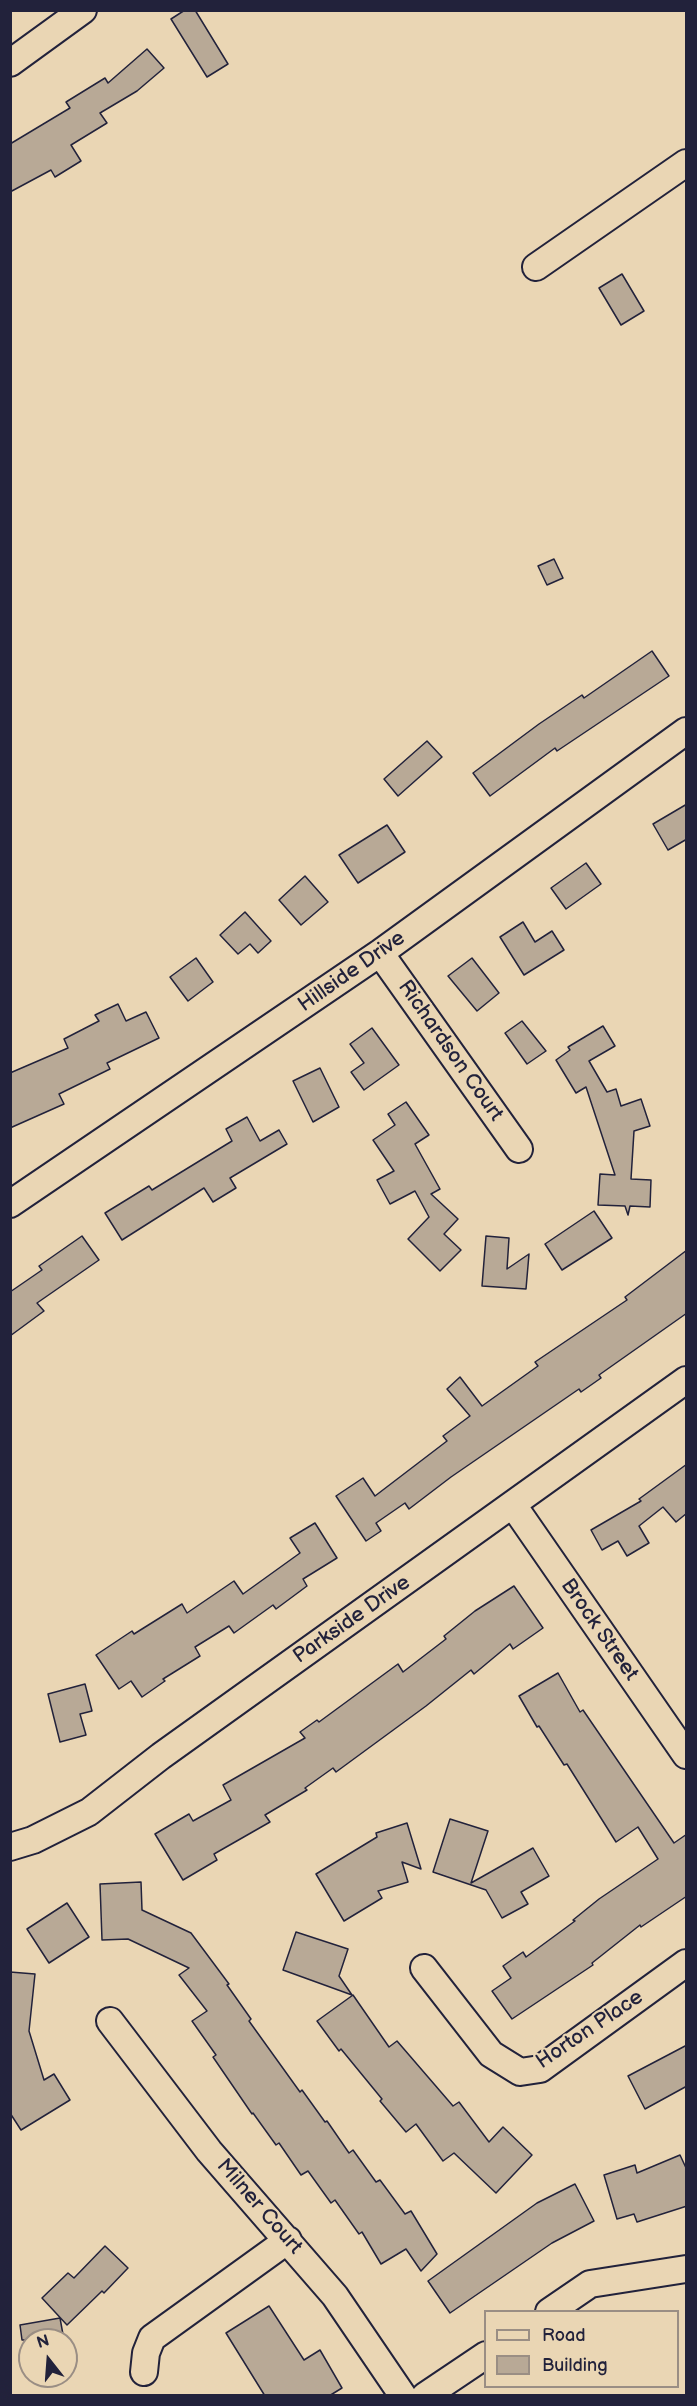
<!DOCTYPE html>
<html>
<head>
<meta charset="utf-8">
<style>
	body { margin:0 }
	#map { position:relative; width:697px; height:2406px; overflow:hidden; background:#ead6b4; font-family:"Balsamiq Sans",sans-serif }
	canvas { display:block }
	.frame { position:absolute; inset:0; border:12px solid #22223b; pointer-events:none }
	.legend { position:absolute; left:484px; top:2310px; width:195px; height:78px; box-sizing:border-box; background:#ead6b4; border:2px solid #9a8e84; margin:0; padding:8px 10px; list-style:none; font-size:18px; color:#22223b }
	.legend li { display:flex; align-items:center; gap:12px; height:30px }
	.legend b { width:30px; border:2px solid #9a8e84 }
	.north { position:absolute; left:18px; top:2328px; width:60px; height:60px; box-sizing:border-box; background:#ead6b4; border:2px solid #9a8e84; border-radius:50%; rotate:343deg; font-size:16px; font-weight:700; line-height:24px; text-align:center; color:#22223b }
	.north::after { content:''; display:block; margin:auto; width:21px; height:27px; background:#22223b; clip-path:polygon(50% 0,100% 100%,50% 72%,0 100%) }
</style>
</head>
<body>
<div id="map">
<canvas width="697" height="2406"></canvas>
<div class="frame"></div>
<ul class="legend">
<li><b style="height:8px;background:#ead6b4"></b>Road</li>
<li><b style="height:16px;background:#b8a996"></b>Building</li>
</ul>
<div class="north">N</div>
</div>
<script>
const ctx = document.querySelector('canvas').getContext('2d');
ctx.lineJoin = 'round';
function paint(path, color) { ctx.fillStyle = color; ctx.fill(path, 'evenodd'); }
function trace(path, color, width, dash) { ctx.strokeStyle = color; ctx.lineWidth = width; ctx.lineCap = dash ? 'butt' : 'round'; ctx.setLineDash(dash || []); ctx.stroke(path); }
function label(font, color, halo, rows, align = 'center') {
  ctx.font = font + ' "Balsamiq Sans",sans-serif'; ctx.lineWidth = 4.5; ctx.setLineDash([]); ctx.textBaseline = 'middle'; ctx.strokeStyle = halo; ctx.fillStyle = color; for (const [text, x, y, turn = 0] of rows) {
    ctx.save(); ctx.translate(x, y); ctx.rotate((+turn || 0) * Math.PI / 180); ctx.textAlign = isNaN(turn) ? turn : align; if (halo) ctx.strokeText(text, 0, 0); ctx.fillText(text, 0, 0); ctx.restore();
  }
}
const building = new Path2D(`
	M 185,10 L 195,10 L 228,64 L 207,77 L 171,19 Z
	M 147,49 L 164,68 L 137,91 L 100,113 L 107,123 L 71,145 L 81,161 L 55,177 L 51,170 L 10,192 L 10,144 L 70,108 L 66,102 L 105,78 L 108,83 Z
	M 622,274 L 644,311 L 621,325 L 599,288 Z
	M 554,559 L 563,578 L 547,585 L 538,566 Z
	M 652,651 L 669,676 L 557,751 L 555,748 L 490,796 L 473,773 L 539,724 L 582,695 L 584,698 Z
	M 427,741 L 442,757 L 398,796 L 384,779 Z
	M 687,804 L 687,839 L 668,850 L 653,824 Z
	M 387,825 L 405,852 L 358,883 L 339,855 Z
	M 586,863 L 601,884 L 566,909 L 551,888 Z
	M 305,876 L 328,902 L 301,925 L 279,900 Z
	M 245,912 L 271,941 L 258,953 L 250,944 L 238,954 L 220,935 Z
	M 523,922 L 535,942 L 552,931 L 564,950 L 524,975 L 500,937 Z
	M 196,958 L 213,982 L 188,1001 L 170,977 Z
	M 472,958 L 499,993 L 477,1011 L 448,976 Z
	M 118,1004 L 126,1021 L 146,1012 L 159,1038 L 107,1063 L 110,1069 L 59,1094 L 64,1104 L 10,1128 L 10,1073 L 68,1048 L 64,1039 L 99,1021 L 95,1015 Z
	M 522,1021 L 546,1051 L 527,1064 L 505,1033 Z
	M 603,1026 L 615,1046 L 589,1061 L 607,1092 L 616,1089 L 621,1106 L 641,1099 L 650,1126 L 634,1131 L 631,1179 L 651,1180 L 650,1207 L 630,1206 L 628,1215 L 625,1206 L 598,1205 L 600,1174 L 615,1175 L 586,1087 L 576,1093 L 556,1060 L 570,1050 L 568,1047 Z
	M 372,1028 L 399,1065 L 364,1090 L 351,1072 L 364,1063 L 350,1044 Z
	M 320,1068 L 339,1107 L 313,1122 L 293,1081 Z
	M 406,1102 L 429,1135 L 415,1144 L 440,1189 L 431,1194 L 458,1219 L 444,1234 L 461,1250 L 440,1271 L 408,1239 L 429,1217 L 415,1191 L 390,1204 L 377,1180 L 394,1171 L 373,1140 L 395,1125 L 388,1114 Z
	M 247,1117 L 260,1141 L 279,1130 L 287,1144 L 230,1178 L 236,1188 L 213,1202 L 204,1188 L 122,1240 L 105,1213 L 149,1186 L 152,1190 L 232,1141 L 226,1129 Z
	M 594,1211 L 612,1238 L 562,1270 L 545,1244 Z
	M 82,1236 L 99,1260 L 37,1303 L 44,1311 L 10,1336 L 10,1292 L 42,1270 L 39,1266 Z
	M 486,1236 L 509,1238 L 507,1269 L 529,1254 L 526,1289 L 482,1286 Z
	M 687,1250 L 687,1313 L 599,1375 L 601,1378 L 581,1392 L 579,1389 L 451,1477 L 409,1509 L 405,1503 L 376,1523 L 381,1531 L 366,1541 L 336,1496 L 363,1478 L 375,1496 L 447,1441 L 443,1436 L 470,1416 L 447,1389 L 460,1377 L 482,1406 L 538,1366 L 535,1362 L 627,1300 L 625,1297 Z
	M 687,1464 L 687,1513 L 676,1522 L 663,1507 L 639,1526 L 649,1543 L 627,1556 L 618,1541 L 602,1550 L 591,1530 L 641,1501 L 639,1499 Z
	M 315,1523 L 337,1558 L 303,1579 L 307,1586 L 276,1609 L 273,1605 L 234,1633 L 229,1626 L 195,1647 L 200,1656 L 163,1679 L 165,1681 L 142,1697 L 131,1681 L 119,1689 L 96,1655 L 132,1631 L 134,1634 L 182,1604 L 187,1613 L 234,1581 L 243,1594 L 300,1553 L 290,1538 Z
	M 514,1586 L 543,1628 L 513,1649 L 510,1644 L 474,1674 L 471,1670 L 426,1706 L 336,1772 L 333,1768 L 305,1788 L 307,1790 L 265,1815 L 270,1822 L 214,1854 L 217,1860 L 183,1880 L 155,1834 L 189,1814 L 193,1821 L 231,1800 L 223,1785 L 305,1738 L 300,1732 L 317,1720 L 319,1722 L 398,1664 L 403,1672 L 446,1639 L 444,1636 L 475,1611 Z
	M 558,1673 L 580,1712 L 583,1710 L 674,1843 L 687,1834 L 687,1896 L 641,1927 L 640,1925 L 592,1963 L 593,1965 L 512,2019 L 492,1991 L 511,1978 L 503,1966 L 523,1952 L 526,1957 L 575,1921 L 573,1920 L 599,1899 L 658,1859 L 638,1827 L 616,1842 L 567,1764 L 564,1765 L 539,1726 L 537,1727 L 519,1696 Z
	M 85,1684 L 92,1711 L 80,1714 L 86,1735 L 60,1742 L 48,1694 Z
	M 450,1819 L 488,1831 L 471,1883 L 533,1848 L 549,1876 L 521,1892 L 528,1904 L 502,1918 L 486,1890 L 433,1872 Z
	M 407,1823 L 421,1869 L 402,1862 L 408,1882 L 378,1891 L 382,1898 L 344,1921 L 316,1874 L 377,1837 L 376,1833 Z
	M 141,1882 L 142,1910 L 191,1933 L 229,1984 L 227,1985 L 251,2019 L 249,2021 L 300,2092 L 302,2090 L 325,2122 L 327,2121 L 349,2153 L 353,2150 L 376,2182 L 380,2180 L 405,2214 L 411,2211 L 437,2254 L 421,2271 L 406,2249 L 381,2264 L 362,2232 L 359,2234 L 335,2200 L 331,2203 L 308,2171 L 301,2175 L 279,2143 L 276,2145 L 253,2113 L 252,2114 L 213,2057 L 216,2055 L 192,2021 L 207,2011 L 179,1975 L 189,1968 L 128,1939 L 102,1940 L 100,1884 Z
	M 67,1903 L 89,1937 L 49,1963 L 27,1929 Z
	M 296,1932 L 348,1949 L 339,1976 L 352,1995 L 283,1970 Z
	M 10,1972 L 35,1974 L 29,2031 L 44,2080 L 54,2074 L 70,2100 L 21,2130 L 10,2113 Z
	M 353,1995 L 389,2047 L 397,2041 L 453,2106 L 459,2102 L 489,2142 L 503,2127 L 532,2155 L 496,2193 L 454,2153 L 443,2161 L 416,2124 L 406,2132 L 380,2101 L 382,2099 L 341,2049 L 339,2051 L 317,2021 Z
	M 687,2045 L 687,2086 L 645,2109 L 628,2076 Z
	M 680,2155 L 687,2170 L 687,2206 L 637,2222 L 634,2214 L 617,2219 L 604,2175 L 635,2165 L 637,2173 Z
	M 575,2184 L 594,2221 L 552,2243 L 450,2313 L 428,2281 L 537,2203 Z
	M 105,2246 L 128,2268 L 104,2293 L 102,2291 L 67,2325 L 42,2298 L 68,2273 L 74,2278 Z
	M 269,2306 L 304,2360 L 320,2350 L 342,2388 L 329,2396 L 265,2396 L 226,2333 Z
	M 60,2318 L 64,2340 L 22,2340 L 20,2325 Z`);
paint(building, '#b8a996');
trace(building, '#22223b', 1.5);
const minor = new Path2D(`
	M 10,63 L 83,10
	M 536,267 L 686,163
	M 380,953 L 519,1149
	M 10,1204 L 380,953 L 686,731
	M 513,1505 L 686,1755
	M 10,1847 L 33,1840 L 89,1812 L 161,1756 L 686,1380
	M 424,1968 L 491,2054 L 520,2072 L 540,2069 L 686,1963
	M 110,2021 L 209,2151 L 335,2296 L 403,2396
	M 549,2312 L 590,2284 L 686,2269
	M 144,2372 L 146,2353 L 152,2338 L 288,2240
	M 425,2396 L 486,2355`);
trace(minor, '#22223b', 30);
trace(minor, '#ead6b4', 26);
label('21px', '#22223b', '#ead6b4', [
	["Hillside Drive",352,972,-35],
	["Richardson Court",450,1051,55],
	["Parkside Drive",352,1620,-35],
	["Brock Street",599,1630,55],
	["Horton Place",590,2030,-34],
	["Milner Court",259,2207,49]
]);
</script>
</body>
</html>
